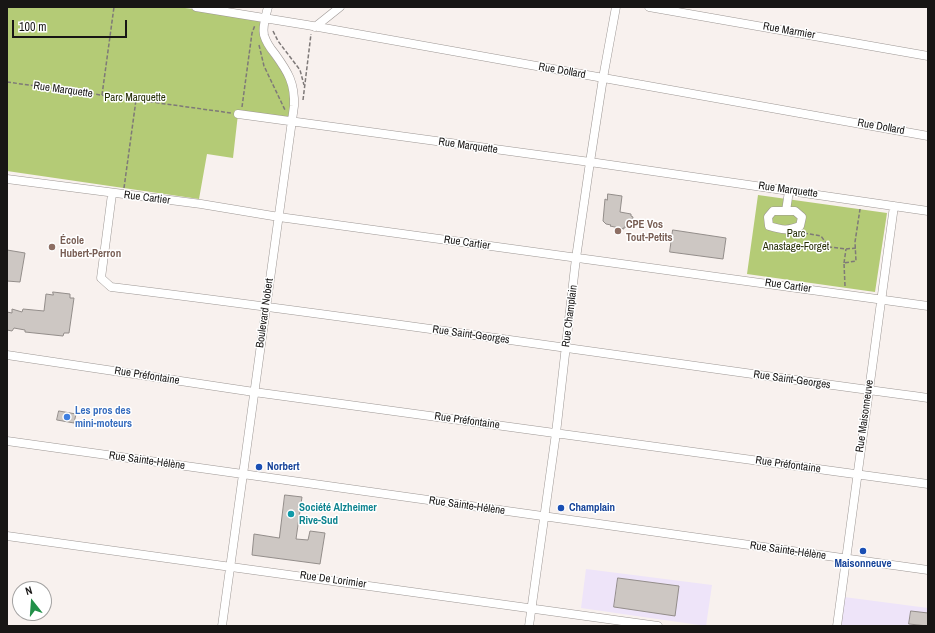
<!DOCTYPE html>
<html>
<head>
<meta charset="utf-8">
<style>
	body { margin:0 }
	#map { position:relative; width:935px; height:633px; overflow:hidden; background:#f8f1ee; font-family:"Archivo Narrow",sans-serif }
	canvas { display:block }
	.frame { position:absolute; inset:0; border:8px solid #181615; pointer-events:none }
	.north { position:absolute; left:12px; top:581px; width:40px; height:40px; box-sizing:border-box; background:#fff; border:1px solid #a3a2a1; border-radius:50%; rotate:343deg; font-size:11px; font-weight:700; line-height:16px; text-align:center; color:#181615 }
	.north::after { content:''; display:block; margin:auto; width:14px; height:18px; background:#229049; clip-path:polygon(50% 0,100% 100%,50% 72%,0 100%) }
	.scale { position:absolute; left:12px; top:20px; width:115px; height:18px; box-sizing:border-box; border:2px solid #181615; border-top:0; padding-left:5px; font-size:12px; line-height:14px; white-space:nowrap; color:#181615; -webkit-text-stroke:3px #fff; paint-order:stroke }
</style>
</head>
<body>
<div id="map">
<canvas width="935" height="633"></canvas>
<div class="frame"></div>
<div class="north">N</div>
<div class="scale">100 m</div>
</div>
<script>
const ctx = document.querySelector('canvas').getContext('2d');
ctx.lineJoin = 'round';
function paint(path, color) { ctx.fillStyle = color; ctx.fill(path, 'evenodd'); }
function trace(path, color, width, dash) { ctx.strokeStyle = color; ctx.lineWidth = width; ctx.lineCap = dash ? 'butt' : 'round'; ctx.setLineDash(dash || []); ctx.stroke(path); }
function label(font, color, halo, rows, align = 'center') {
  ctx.font = font + ' "Archivo Narrow",sans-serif'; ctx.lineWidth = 3; ctx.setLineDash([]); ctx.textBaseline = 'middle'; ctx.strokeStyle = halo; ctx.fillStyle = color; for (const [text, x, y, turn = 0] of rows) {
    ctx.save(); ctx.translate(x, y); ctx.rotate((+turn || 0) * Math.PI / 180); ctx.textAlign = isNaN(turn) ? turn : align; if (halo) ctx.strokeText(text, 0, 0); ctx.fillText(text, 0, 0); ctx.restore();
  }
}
paint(new Path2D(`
	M 586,569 L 712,585 L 706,626 L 581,608 Z
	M 844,597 L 928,608 L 928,626 L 840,626 Z`), '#eee4f9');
paint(new Path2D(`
	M 7,7 L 177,7 L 266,18 L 266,49 L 286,76 L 294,106 L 292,122 L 238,114 L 233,158 L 207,154 L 199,199 L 7,171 Z
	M 758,195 L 887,213 L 875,292 L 747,274 Z`), '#b4cb76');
const building = new Path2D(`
	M 608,194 L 622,196 L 620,212 L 631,214 L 631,216 L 633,217 L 631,228 L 624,227 L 624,229 L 610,226 L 611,225 L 606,224 L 603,221 L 605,199 L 607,200 Z
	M 673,230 L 726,238 L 723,259 L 670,252 Z
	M 7,250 L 25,253 L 20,282 L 7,281 Z
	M 53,292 L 70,294 L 70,298 L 74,298 L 69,333 L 64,333 L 63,336 L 25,332 L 25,330 L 14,328 L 12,331 L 7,330 L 7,312 L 12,313 L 12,309 L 22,312 L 23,309 L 44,311 L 46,294 L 53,295 Z
	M 59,411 L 76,414 L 74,423 L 57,420 Z
	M 285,495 L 302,497 L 296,539 L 308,540 L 310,531 L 325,533 L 320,564 L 252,555 L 254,534 L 279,538 Z
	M 618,578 L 679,586 L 675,616 L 614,607 Z
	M 911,611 L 928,613 L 928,626 L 909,624 Z`);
paint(building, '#cdc7c3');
trace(building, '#938d8a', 1);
const minor = new Path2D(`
	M 196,7 L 307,25 L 928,136
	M 649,7 L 928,56
	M 315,27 L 340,7
	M 238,114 L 590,162 L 928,211
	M 7,179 L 201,204 L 279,217 L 928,306
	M 112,194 L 101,278 L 111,287 C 384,320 656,362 928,398
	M 786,211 L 795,211 L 802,217 L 800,226 C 788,231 782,230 769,226 L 768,217 L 773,211 L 786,211 L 789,191
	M 7,355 L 254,392 L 928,484
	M 7,441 L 928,570
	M 7,536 L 658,626
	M 222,626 L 294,106 C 295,83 288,72 275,54 C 270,48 266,42 264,35 C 262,27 266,15 268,7
	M 529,626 L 556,433 L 576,258 L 590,162 L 603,78 L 616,7
	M 837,626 L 894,206`);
trace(minor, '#9d9794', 9);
trace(new Path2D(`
	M 273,31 L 278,41 L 300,70 L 304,85
	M 259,45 L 264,66 L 285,110
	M 7,82 L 231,113
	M 102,95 L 114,7
	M 303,100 L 311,34
	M 242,107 L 252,33 L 255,25
	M 124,188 L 136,100
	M 804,233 L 821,236 L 829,247 L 846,249 L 856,248
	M 844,263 L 846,249
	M 845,286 L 844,263 L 856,261 L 855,242 L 860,209`), '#7e7978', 1.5, [4, 2]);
trace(minor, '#fff', 8);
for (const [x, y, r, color] of [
	[618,231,4,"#8d6e63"],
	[52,247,4,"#8d6e63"],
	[67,417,4,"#3f7fe0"],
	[259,467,4,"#1a4fb4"],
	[561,508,4,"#1a4fb4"],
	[291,514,4,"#0f9aa8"],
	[863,551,4,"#1a4fb4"]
]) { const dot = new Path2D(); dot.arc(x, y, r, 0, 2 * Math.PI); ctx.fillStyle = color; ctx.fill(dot); trace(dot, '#fff', 1.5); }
label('11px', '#181615', '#fff', [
	["Rue Marmier",789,31,10],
	["Rue Dollard",562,71,10],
	["Rue Marquette",63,90,8],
	["Rue Dollard",881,127,10],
	["Rue Marquette",468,146,8],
	["Rue Marquette",788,190,8],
	["Rue Cartier",147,198,7],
	["Rue Cartier",467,243,8],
	["Rue Cartier",788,286,8],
	["Boulevard Nobert",265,313,-82],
	["Rue Champlain",570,316,-83],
	["Rue Saint-Georges",471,335,8],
	["Rue Préfontaine",147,376,9],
	["Rue Saint-Georges",792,380,8],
	["Rue Maisonneuve",865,416,-82],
	["Rue Préfontaine",467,421,8],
	["Rue Sainte-Hélène",147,461,8],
	["Rue Préfontaine",788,465,8],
	["Rue Sainte-Hélène",467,506,8],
	["Rue Sainte-Hélène",788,551,8],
	["Rue De Lorimier",333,580,8]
]);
label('11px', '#252e05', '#fff', [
	["Parc Marquette",135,98],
	["Parc",796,234],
	["Anastage-Forget",796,247]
]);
label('bold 11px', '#785e54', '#fff', [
	["CPE Vos",626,225],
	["Tout-Petits",626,238],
	["École",60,241],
	["Hubert-Perron",60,254]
], 'left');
label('bold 11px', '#366cbe', '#fff', [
	["Les pros des",75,411],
	["mini-moteurs",75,424]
], 'left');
label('bold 11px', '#164399', '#fff', [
	["Norbert",267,467],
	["Champlain",569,508],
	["Maisonneuve",863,564,"center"]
], 'left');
label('bold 11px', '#0d838f', '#fff', [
	["Société Alzheimer",299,508],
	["Rive-Sud",299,521]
], 'left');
</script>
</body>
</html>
